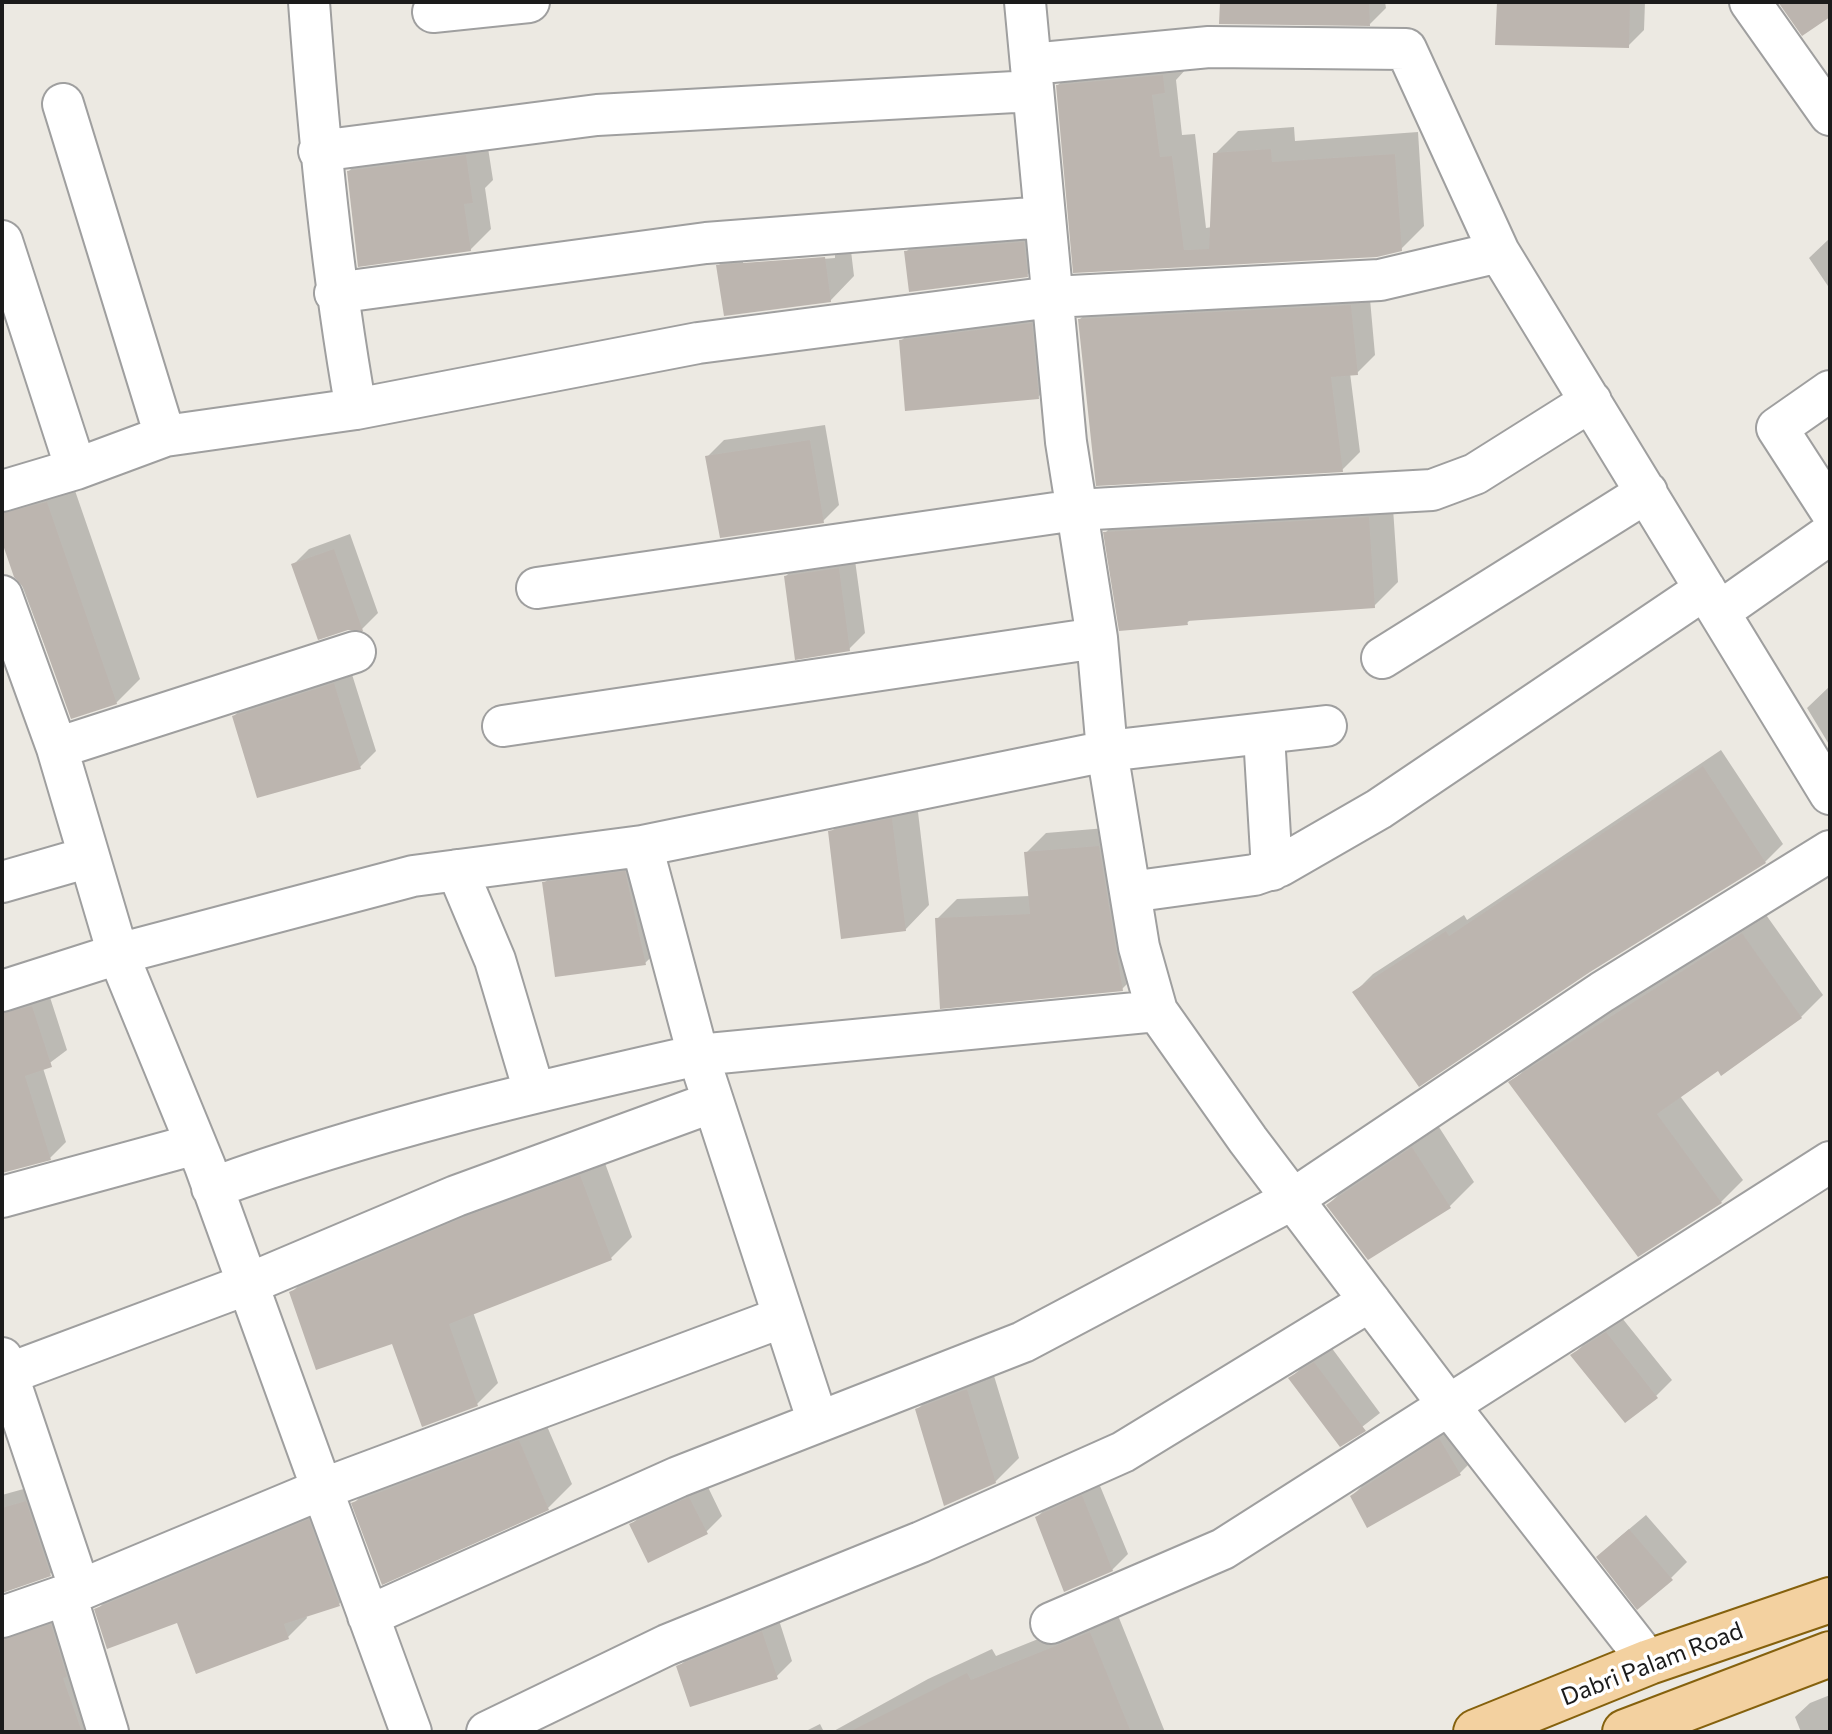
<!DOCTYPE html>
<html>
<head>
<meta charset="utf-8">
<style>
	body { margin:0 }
	#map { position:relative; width:1832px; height:1734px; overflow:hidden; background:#ece9e2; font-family:Commissioner,sans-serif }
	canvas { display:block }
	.frame { position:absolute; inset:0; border:4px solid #1b1b1b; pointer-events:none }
</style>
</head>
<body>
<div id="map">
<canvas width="1832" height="1734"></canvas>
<div class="frame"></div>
</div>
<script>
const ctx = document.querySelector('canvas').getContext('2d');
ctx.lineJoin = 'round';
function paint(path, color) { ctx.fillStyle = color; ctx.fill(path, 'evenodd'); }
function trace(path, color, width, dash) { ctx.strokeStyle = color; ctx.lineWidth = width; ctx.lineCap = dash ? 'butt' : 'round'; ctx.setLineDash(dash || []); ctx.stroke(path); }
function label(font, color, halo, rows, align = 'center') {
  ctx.font = font + ' Commissioner,sans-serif'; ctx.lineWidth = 7; ctx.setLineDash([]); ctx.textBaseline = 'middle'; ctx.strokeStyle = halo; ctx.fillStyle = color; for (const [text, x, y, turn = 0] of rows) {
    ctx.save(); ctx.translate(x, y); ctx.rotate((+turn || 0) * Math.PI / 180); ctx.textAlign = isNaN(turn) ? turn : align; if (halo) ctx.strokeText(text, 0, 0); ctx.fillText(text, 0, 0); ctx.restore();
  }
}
paint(new Path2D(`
	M 1222,2 L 1385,2 L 1386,8 L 1370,24 Z
	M 1499,2 L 1645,2 L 1644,30 L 1628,46 Z
	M 1081,63 L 1187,68 L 1176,80 L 1182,135 L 1195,134 L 1206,228 L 1212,227 L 1215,154 L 1238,131 L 1294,127 L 1295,141 L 1418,132 L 1424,226 L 1401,249 L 1075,271 L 1058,85 Z
	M 486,135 L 493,180 L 485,188 L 491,229 L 470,250 L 349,171 L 370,150 Z
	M 1048,218 L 1051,251 L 1027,275 L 906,252 L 930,227 Z
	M 849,234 L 854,276 L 830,301 L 718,266 L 743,242 ZM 835,254 L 835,258 L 743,265 L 743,261 Z
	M 1830,238 L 1830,289 L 1809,258 Z
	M 1369,288 L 1375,355 L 1357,373 L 1350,373 L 1360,452 L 1342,470 L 1080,319 L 1098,302 Z
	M 1055,300 L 1062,373 L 1038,397 L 901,341 L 925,317 Z
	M 825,425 L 839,505 L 823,521 L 707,457 L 724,440 Z
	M 71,479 L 140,679 L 116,703 L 72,717 L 2,533 L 2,509 Z
	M 1392,493 L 1398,582 L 1374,606 L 1191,619 L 1187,623 L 1106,532 L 1130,508 Z
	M 350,534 L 378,613 L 362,629 L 348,628 L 293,565 L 309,549 Z
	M 854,553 L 865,633 L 849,649 L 786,576 L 802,560 Z
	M 350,668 L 376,751 L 360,767 L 234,716 L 250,700 Z
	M 1830,686 L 1830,746 L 1807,708 Z
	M 1721,750 L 1783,844 L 1765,862 L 1355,992 L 1373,974 L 1464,915 L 1467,920 Z
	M 916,795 L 929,905 L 905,930 L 831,832 L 855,808 Z
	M 1118,827 L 1141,970 L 1122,989 L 937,919 L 957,899 L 1030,896 L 1026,853 L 1046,833 Z
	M 649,848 L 670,939 L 645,963 L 544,883 L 569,859 Z
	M 1764,912 L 1823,995 L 1801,1017 L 1722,1073 L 1719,1068 L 1680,1096 L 1743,1180 L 1721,1202 L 1639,1254 L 1511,1083 L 1533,1061 Z
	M 2,991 L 48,991 L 67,1050 L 43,1068 L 66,1142 L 50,1158 L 2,1172 Z
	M 1437,1124 L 1474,1182 L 1450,1206 L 1328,1205 L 1352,1181 Z
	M 602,1155 L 632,1237 L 611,1258 L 473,1312 L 498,1383 L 477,1404 L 393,1342 L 292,1292 L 313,1271 Z
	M 1622,1318 L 1672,1380 L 1656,1396 L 1573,1355 L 1589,1339 Z
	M 1331,1347 L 1380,1413 L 1340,1444 L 1291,1378 L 1307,1362 Z
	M 991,1366 L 1019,1458 L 995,1482 L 917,1410 L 941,1385 Z
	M 543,1417 L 572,1484 L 548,1508 L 354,1503 L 378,1479 Z
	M 1456,1424 L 1475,1458 L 1459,1474 L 1352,1496 L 1368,1480 Z
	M 1098,1481 L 1128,1554 L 1112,1570 L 1037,1517 L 1053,1501 Z
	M 45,1483 L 69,1555 L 50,1574 L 2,1593 L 2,1495 Z
	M 706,1483 L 722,1516 L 706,1532 L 631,1525 L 647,1509 Z
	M 328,1502 L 358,1585 L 339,1604 L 306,1615 L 307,1618 L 288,1637 L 97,1610 L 116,1590 Z
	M 1646,1515 L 1687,1562 L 1671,1578 L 1615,1541 Z
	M 70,1607 L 108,1732 L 2,1732 L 2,1610 Z
	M 1115,1608 L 1165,1732 L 832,1732 L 928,1679 L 992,1649 L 996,1656 Z
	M 778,1617 L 792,1661 L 776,1677 L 679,1667 L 695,1650 Z
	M 1830,1695 L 1830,1732 L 1801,1732 L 1795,1717 L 1810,1703 Z
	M 820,1724 L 824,1732 L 804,1732 Z`), '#0003');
paint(new Path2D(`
	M 1220,2 L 1369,2 L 1370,26 L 1219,24 Z
	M 1497,2 L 1630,2 L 1629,48 L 1495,45 Z
	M 1778,2 L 1830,2 L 1830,17 L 1802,36 Z
	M 1163,75 L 1165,93 L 1152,95 L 1160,157 L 1172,156 L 1184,250 L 1209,249 L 1213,153 L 1271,149 L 1272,162 L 1395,154 L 1402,251 L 1377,257 L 1073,273 L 1056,85 Z
	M 466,155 L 473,203 L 464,204 L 471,251 L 358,267 L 347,171 Z
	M 1024,242 L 1028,277 L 909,292 L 904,251 Z
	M 825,257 L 831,302 L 724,316 L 716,265 Z
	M 1351,305 L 1358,375 L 1331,377 L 1343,472 L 1096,486 L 1078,319 Z
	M 1032,323 L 1039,399 L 905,411 L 899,340 Z
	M 810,440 L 824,523 L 720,538 L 705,456 Z
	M 47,502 L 117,704 L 71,719 L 24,588 L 14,577 L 2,542 L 2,513 Z
	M 1369,517 L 1375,608 L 1187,621 L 1188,625 L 1119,631 L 1103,532 Z
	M 334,549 L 363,631 L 348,630 L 318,640 L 291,564 Z
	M 839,568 L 850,651 L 795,660 L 784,576 Z
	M 334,683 L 361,769 L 257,798 L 232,716 Z
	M 1703,766 L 1766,863 L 1590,972 L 1419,1087 L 1352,992 L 1446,931 L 1449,936 Z
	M 892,818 L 906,931 L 841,939 L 828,831 Z
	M 1099,846 L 1123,991 L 940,1009 L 935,918 L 1030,914 L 1024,852 Z
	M 625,871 L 646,965 L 555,977 L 542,882 Z
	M 1742,933 L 1802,1018 L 1721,1076 L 1718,1071 L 1657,1114 L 1722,1203 L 1638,1257 L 1508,1082 Z
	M 32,1006 L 52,1067 L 25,1076 L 51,1160 L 2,1173 L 2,1013 Z
	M 1412,1147 L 1451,1208 L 1368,1260 L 1326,1205 Z
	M 580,1175 L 612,1260 L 449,1324 L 478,1406 L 422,1427 L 392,1344 L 316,1370 L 289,1292 L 464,1217 Z
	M 1606,1332 L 1658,1398 L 1625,1423 L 1570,1355 Z
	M 1314,1362 L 1366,1431 L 1340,1447 L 1288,1378 Z
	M 967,1389 L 996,1483 L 944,1506 L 915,1409 Z
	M 1439,1438 L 1461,1475 L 1367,1528 L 1350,1496 Z
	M 519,1440 L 549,1510 L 382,1585 L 351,1503 Z
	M 1082,1495 L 1113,1571 L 1064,1592 L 1035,1517 Z
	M 689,1497 L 708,1534 L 648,1563 L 629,1524 Z
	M 26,1501 L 51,1576 L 2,1593 L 2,1508 Z
	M 309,1519 L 340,1606 L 284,1624 L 289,1639 L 196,1674 L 177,1623 L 107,1649 L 94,1609 Z
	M 1629,1529 L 1673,1580 L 1637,1610 L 1596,1557 Z
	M 51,1624 L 67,1677 L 63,1678 L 82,1732 L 2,1732 L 2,1639 Z
	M 762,1631 L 778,1679 L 690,1707 L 676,1666 Z
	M 1090,1632 L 1131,1732 L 849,1732 L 967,1673 L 971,1680 Z`), '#bcb5af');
const minor = new Path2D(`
	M 309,2 C 319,139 332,274 356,409 L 698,343 L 1052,297 L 1380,280 L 1499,252
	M 1025,2 L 1066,442 L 1097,638 L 1107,751 L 1139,947 L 1157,1011 L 1248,1140 L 1450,1407 L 1649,1662
	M 1750,2 L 1830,115
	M 433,12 L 529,2
	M 1031,64 L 1209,47 L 1406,49 L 1499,252 L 1830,794
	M 63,104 L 165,436
	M 319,151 L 597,115 L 1033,91
	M 2,241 L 76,469
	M 335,293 L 706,243 L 1045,217
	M 1830,391 L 1777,428 L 1830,510
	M 2,491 L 76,469 L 165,436 L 356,409
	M 537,588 L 1076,510 L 1432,490 L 1475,474 L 1591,401
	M 2,596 L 57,748 L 118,954 L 205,1166 L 322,1489 L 783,1317
	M 1719,612 L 1830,534
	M 1382,658 L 1647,492
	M 503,726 L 1097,638
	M 1264,735 L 1272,870
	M 57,748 L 355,652
	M 457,870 L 495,960 L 534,1091
	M 2,882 L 89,857
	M 1130,892 L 1254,875 L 1280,866 L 1379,809 L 1705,589
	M 2,991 L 118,954 L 413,876 L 642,846 L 1107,751 L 1326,726
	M 212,1188 C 371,1130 533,1092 698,1055 L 642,846
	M 2,1197 L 196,1144
	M 2,1358 L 80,1590
	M 2,1376 L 248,1284 L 456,1196 L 713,1102
	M 818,1422 L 698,1055 L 1157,1011
	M 66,1595 L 108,1732
	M 368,1616 L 678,1477 L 1023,1342 L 1293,1199 L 1602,992 L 1830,851
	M 2,1617 L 80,1590 L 322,1489 L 411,1732
	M 1051,1623 L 1223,1549 L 1830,1162
	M 487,1732 L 667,1645 L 921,1542 L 1123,1452 L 1370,1301`);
const primary = new Path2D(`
	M 1476,1732 L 1649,1662 L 1830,1600
	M 1625,1732 L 1830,1654`);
trace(minor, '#9f9f9f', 44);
trace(primary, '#85610d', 48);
trace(minor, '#fff', 40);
trace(primary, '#f3d1a0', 44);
label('24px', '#1b1b1b', '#fff', [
	["Dabri Palam Road",1652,1664,-21]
]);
</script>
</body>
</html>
